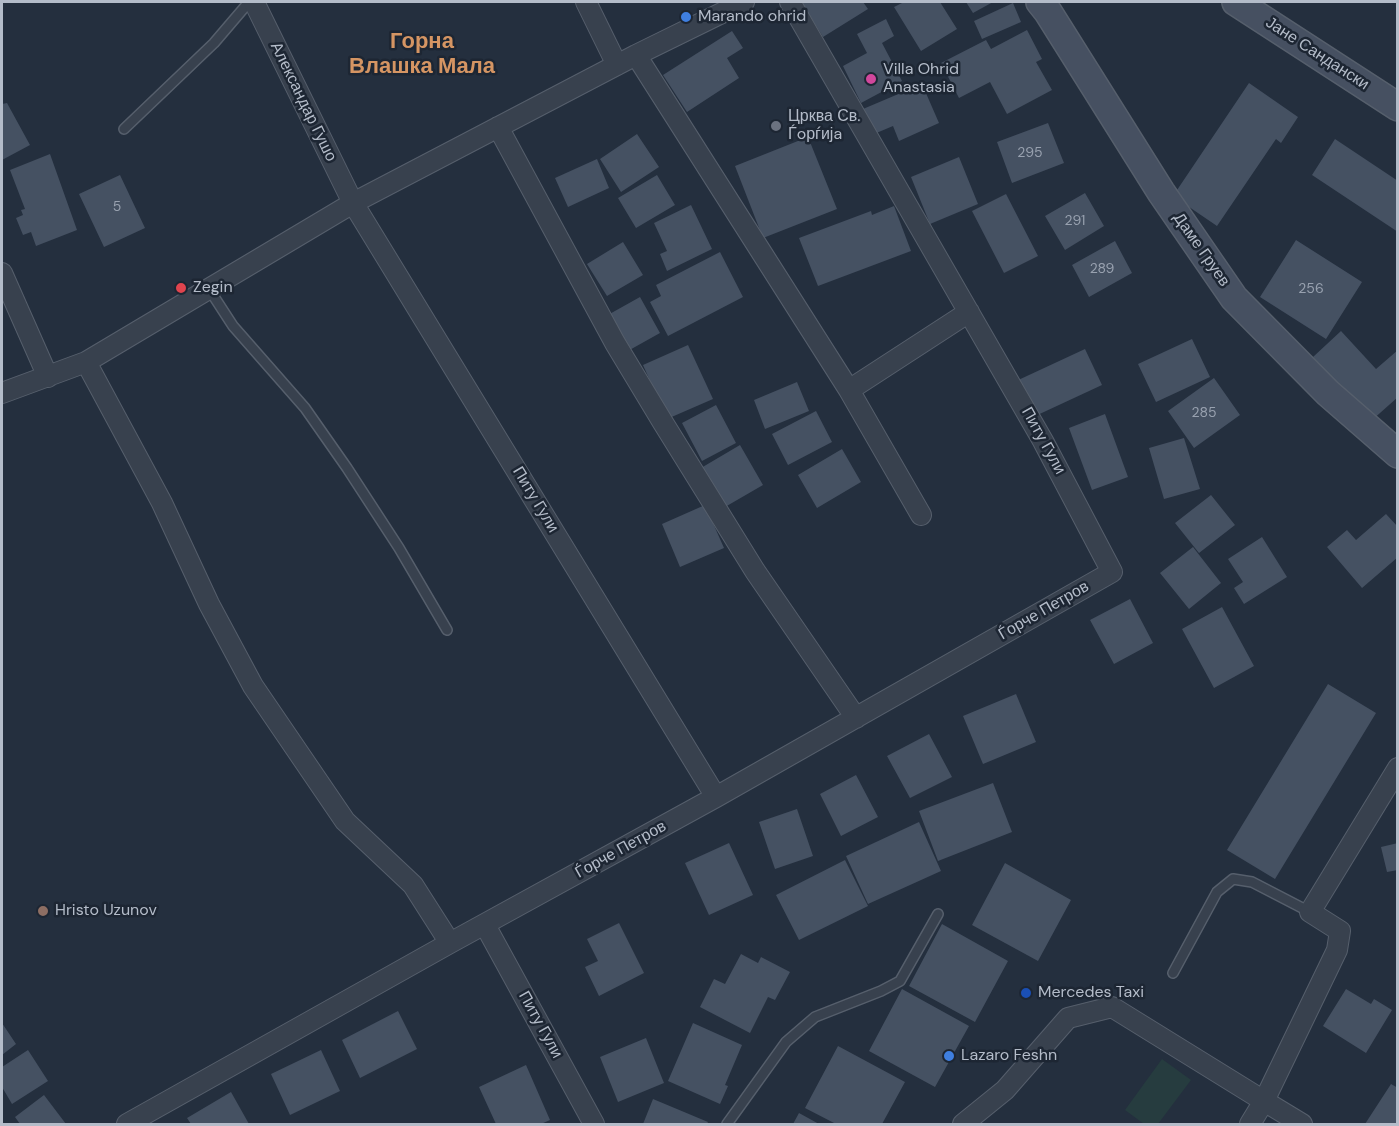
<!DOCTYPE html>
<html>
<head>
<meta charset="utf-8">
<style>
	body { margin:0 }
	#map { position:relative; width:1399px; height:1126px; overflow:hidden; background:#242f3e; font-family:"DM Sans",sans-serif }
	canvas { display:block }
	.frame { position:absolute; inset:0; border:3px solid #b4bcc9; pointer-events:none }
</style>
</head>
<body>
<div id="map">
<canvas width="1399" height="1126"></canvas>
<div class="frame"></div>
</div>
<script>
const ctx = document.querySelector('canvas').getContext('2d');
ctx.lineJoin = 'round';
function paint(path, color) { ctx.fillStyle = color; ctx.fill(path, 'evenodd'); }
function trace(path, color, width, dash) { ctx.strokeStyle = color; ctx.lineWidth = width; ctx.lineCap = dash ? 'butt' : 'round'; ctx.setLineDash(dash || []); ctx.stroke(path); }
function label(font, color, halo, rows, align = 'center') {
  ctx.font = font + ' "DM Sans",sans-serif'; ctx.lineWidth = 5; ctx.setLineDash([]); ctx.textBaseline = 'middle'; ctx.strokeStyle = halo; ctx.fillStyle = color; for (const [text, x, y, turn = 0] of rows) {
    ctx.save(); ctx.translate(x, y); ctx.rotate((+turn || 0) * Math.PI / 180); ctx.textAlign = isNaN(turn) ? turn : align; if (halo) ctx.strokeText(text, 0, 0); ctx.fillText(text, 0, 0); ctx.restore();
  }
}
paint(new Path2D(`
	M 1162,1059 L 1191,1080 L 1158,1124 L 1144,1124 L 1125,1110 Z`), '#263c3f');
paint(new Path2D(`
	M 804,2 L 863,2 L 868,9 L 823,37 L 802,3 Z
	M 904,2 L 940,2 L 957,29 L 921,51 L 894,7 Z
	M 966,2 L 993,2 L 973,13 Z
	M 1013,3 L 1021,22 L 982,39 L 974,21 Z
	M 886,19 L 894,36 L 882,43 L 902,81 L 861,103 L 843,66 L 867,53 L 857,34 Z
	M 1027,30 L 1042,59 L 1036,62 L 1052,90 L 1007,114 L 990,82 L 959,98 L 941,63 L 986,40 L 991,49 Z
	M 732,31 L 743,48 L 727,58 L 739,78 L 687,112 L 663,75 Z
	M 1249,83 L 1298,117 L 1281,143 L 1276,139 L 1217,226 L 1173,196 Z
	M 922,84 L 939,123 L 899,141 L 893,126 L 874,134 L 863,109 Z
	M 7,103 L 30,145 L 2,160 L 2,104 Z
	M 1048,123 L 1064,163 L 1012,183 L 997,142 Z
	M 637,134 L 659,167 L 621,192 L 600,159 Z
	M 808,137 L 837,209 L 763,238 L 735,166 Z
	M 1335,139 L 1398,181 L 1398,232 L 1312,175 Z
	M 50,154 L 77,230 L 36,246 L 31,232 L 23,235 L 16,218 L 23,215 L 21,210 L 25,209 L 10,170 Z
	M 959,157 L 978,204 L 930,224 L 911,177 Z
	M 597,159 L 609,188 L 568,207 L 555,178 Z
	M 120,175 L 145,228 L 104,247 L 79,194 Z
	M 657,175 L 675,205 L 636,228 L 618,198 Z
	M 1085,193 L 1104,226 L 1065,250 L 1045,216 Z
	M 1006,194 L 1038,256 L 1004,273 L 972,211 Z
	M 691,205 L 712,249 L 667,271 L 660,254 L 667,251 L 654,223 Z
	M 894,206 L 911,251 L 818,286 L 799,238 L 871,211 L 872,215 Z
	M 1296,240 L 1362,282 L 1326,339 L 1260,297 Z
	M 1115,241 L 1132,273 L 1089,297 L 1072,265 Z
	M 623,242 L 643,275 L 607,296 L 587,264 Z
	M 720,252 L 743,297 L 668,336 L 650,302 L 661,296 L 656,285 Z
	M 640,297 L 660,333 L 626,352 L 606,316 Z
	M 1341,331 L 1376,369 L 1398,350 L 1398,397 L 1371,421 L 1313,357 Z
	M 1192,339 L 1210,377 L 1156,402 L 1138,364 Z
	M 688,345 L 713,399 L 667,419 L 643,365 Z
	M 1085,349 L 1102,385 L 1031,418 L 1014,382 Z
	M 1214,378 L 1240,415 L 1194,448 L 1168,411 Z
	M 797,382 L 809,411 L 765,429 L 754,400 Z
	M 716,405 L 736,443 L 702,461 L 682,423 Z
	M 816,411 L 832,442 L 788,465 L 772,434 Z
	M 1105,414 L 1128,477 L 1092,490 L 1069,428 Z
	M 1184,438 L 1200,489 L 1164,499 L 1149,448 Z
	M 740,445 L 763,485 L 725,507 L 701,468 Z
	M 842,449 L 861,482 L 817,508 L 798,475 Z
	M 1211,495 L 1235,525 L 1199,553 L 1175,523 Z
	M 705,505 L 724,548 L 680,567 L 662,524 Z
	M 1386,514 L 1398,527 L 1398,557 L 1362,588 L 1327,547 L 1347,530 L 1356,540 Z
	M 1262,537 L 1287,577 L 1244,604 L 1234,588 L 1243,582 L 1228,559 Z
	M 1193,547 L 1221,583 L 1189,609 L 1160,573 Z
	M 1130,599 L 1153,643 L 1114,664 L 1090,620 Z
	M 1222,607 L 1254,666 L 1214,688 L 1182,629 Z
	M 1328,684 L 1376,713 L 1275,879 L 1227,850 Z
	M 1016,694 L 1036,742 L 983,764 L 963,716 Z
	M 929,734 L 952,777 L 910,798 L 887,756 Z
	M 856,775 L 878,817 L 841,836 L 820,794 Z
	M 993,783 L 1012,832 L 938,861 L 919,811 Z
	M 797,809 L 813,856 L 775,869 L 759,822 Z
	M 919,822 L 941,871 L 868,904 L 846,856 Z
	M 729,843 L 753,895 L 709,915 L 685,863 Z
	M 1398,843 L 1398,870 L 1387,872 L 1381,847 Z
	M 845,860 L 868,906 L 799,940 L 776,895 Z
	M 1005,863 L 1071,900 L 1038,961 L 972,925 Z
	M 619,923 L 644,973 L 599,996 L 585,967 L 598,961 L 587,939 Z
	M 942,924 L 1008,961 L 975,1022 L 909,986 Z
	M 741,954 L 758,963 L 761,957 L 790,972 L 775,1000 L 768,997 L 750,1033 L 700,1007 L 714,979 L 725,984 Z
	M 902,989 L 969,1026 L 935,1087 L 869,1051 Z
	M 1346,989 L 1371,1004 L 1374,999 L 1392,1010 L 1366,1053 L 1323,1026 Z
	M 398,1011 L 417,1049 L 360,1078 L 342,1040 Z
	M 2,1023 L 16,1044 L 2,1055 Z
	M 693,1023 L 742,1045 L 725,1085 L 728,1086 L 720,1104 L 668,1081 Z
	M 646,1038 L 664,1083 L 618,1102 L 600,1057 Z
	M 838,1046 L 905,1082 L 882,1124 L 836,1124 L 805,1108 Z
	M 28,1050 L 48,1081 L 12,1104 L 2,1087 L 2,1067 Z
	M 321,1050 L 340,1091 L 290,1115 L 271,1074 Z
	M 526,1065 L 550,1120 L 541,1124 L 496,1124 L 479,1087 Z
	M 1391,1084 L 1398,1088 L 1398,1124 L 1365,1124 Z
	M 231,1092 L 249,1124 L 191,1124 L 187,1118 Z
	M 44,1095 L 66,1124 L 20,1124 L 15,1117 Z
	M 653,1099 L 708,1122 L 707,1124 L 643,1124 Z
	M 799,1113 L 819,1124 L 793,1124 Z`), '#455162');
const lane = new Path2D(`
	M 124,129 L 214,43 L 249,2
	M 209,289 L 233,326 L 305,408 L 347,468 L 399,548 L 447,630
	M 1173,973 L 1217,892 L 1233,879 L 1252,882 L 1310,912
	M 727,1124 L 786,1042 L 815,1017 L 881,991 L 900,981 L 938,914`);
const street = new Path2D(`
	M 254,2 L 353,203 L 716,797
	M 586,2 L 617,65
	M 636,55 L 849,390 L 921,515
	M 498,127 L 615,343 L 662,421 L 755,571 L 856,718
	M 2,273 L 48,377
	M 86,362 L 162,503 L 209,604 L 253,686 L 345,821 L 413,885 L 450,943
	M 849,390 L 969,312
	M 2,393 L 86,362 L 353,203 L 636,55 L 744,2
	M 485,925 L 594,1124
	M 127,1124 L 450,943 L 716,797 L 1112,572 L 1043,441 L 790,2
	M 963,1124 L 1005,1090 L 1068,1018 L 1112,1007 L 1264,1101 L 1337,950 L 1340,931 L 1310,912 L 1398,768
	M 1250,1124 L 1264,1101 L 1302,1124`);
const secondary = new Path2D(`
	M 1040,2 L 1048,12 L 1161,192 L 1234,298 L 1328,393 L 1398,454
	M 1236,2 L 1398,107`);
trace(lane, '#565f6c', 12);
trace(street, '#565f6c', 22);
trace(secondary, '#565f6c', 30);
trace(lane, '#38414e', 9);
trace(street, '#38414e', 20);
trace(secondary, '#465061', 27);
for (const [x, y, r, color] of [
	[686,17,6,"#3f7fe0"],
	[871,79,6,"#d1479c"],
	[776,126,6,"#6b7280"],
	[181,288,6,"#e0444e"],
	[43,911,6,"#8d6e63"],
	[1026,993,6,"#1a4fb4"],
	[949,1056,6,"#3f7fe0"]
]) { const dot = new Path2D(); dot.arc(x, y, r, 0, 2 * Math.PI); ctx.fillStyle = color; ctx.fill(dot); trace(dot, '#1d2633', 2); }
label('14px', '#98a1af', null, [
	["295",1030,153],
	["5",117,207],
	["291",1075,221],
	["289",1102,269],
	["256",1311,289],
	["285",1204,413]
]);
label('16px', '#b4bcc9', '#1d2633', [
	["Marando ohrid",698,17],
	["Villa Ohrid",883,70],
	["Anastasia",883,88],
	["Црква Св.",788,117],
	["Ѓoрѓијa",788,135],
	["Zegin",193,288],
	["Hristo Uzunov",55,911],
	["Mercedes Taxi",1038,993],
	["Lazaro Feshn",961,1056]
], 'left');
label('16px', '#b4bcc9', '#1d2633', [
	["Јане Сандански",1317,54,33],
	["Александар Гушо",303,102,64],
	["Даме Груев",1201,250,55],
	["Питу Гули",1043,441,61],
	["Питу Гули",535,500,59],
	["Ѓорче Петров",1044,611,-30],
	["Ѓорче Петров",621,850,-29],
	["Питу Гули",540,1025,61]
]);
label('bold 22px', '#d59563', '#1d2633', [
	["Горна",422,42],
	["Влашка Мала",422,67]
]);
</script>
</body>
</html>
